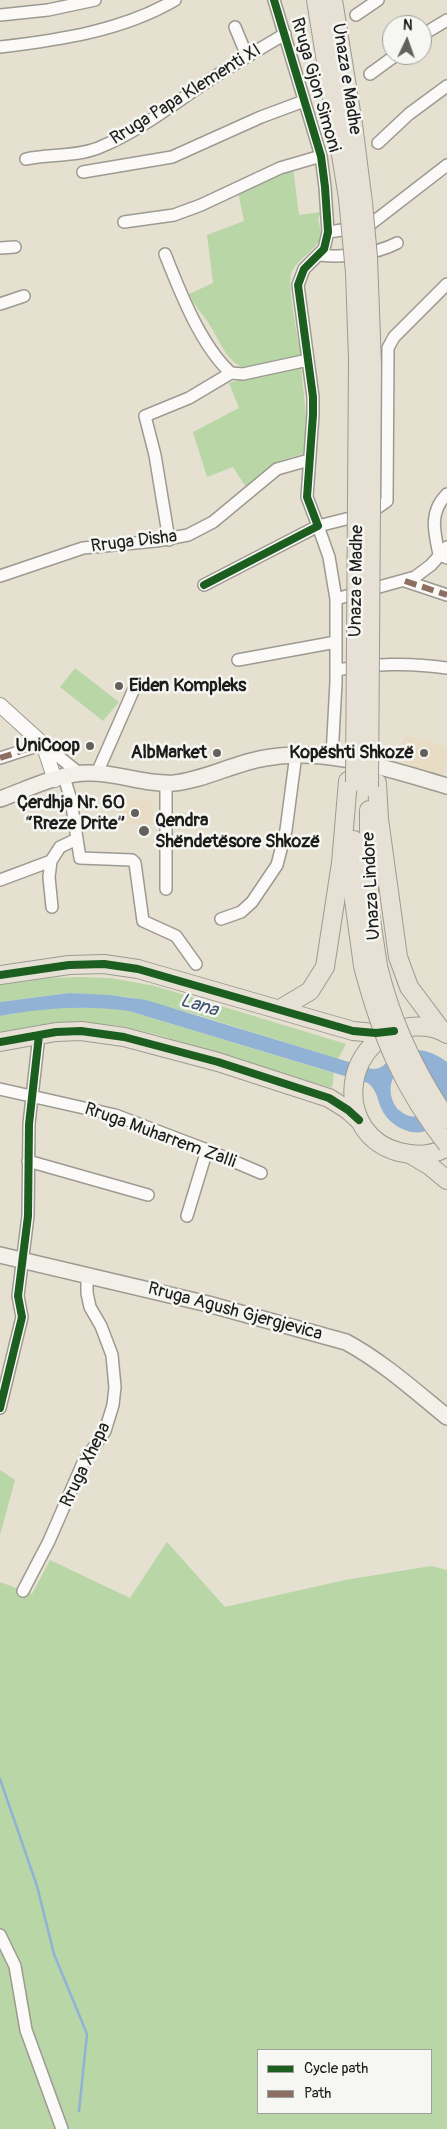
<!DOCTYPE html>
<html>
<head>
<meta charset="utf-8">
<style>
	body { margin:0 }
	#map { position:relative; width:447px; height:2129px; overflow:hidden; background:#e6e0d1; font-family:Pangolin,sans-serif }
	canvas { display:block }
	.legend { position:absolute; left:257px; top:2049px; width:175px; height:65px; box-sizing:border-box; background:#f6f6f2; border:1px solid #9f9f9c; margin:0; padding:6px 9px; list-style:none; font-size:15px; color:#1c1c1c }
	.legend li { display:flex; align-items:center; gap:10px; height:25px }
	.legend b { width:25px; border:1px solid #9f9f9c }
	.north { position:absolute; left:382px; top:15px; width:50px; height:50px; box-sizing:border-box; background:#f6f6f2; border:1px solid #9f9f9c; border-radius:50%; rotate:3deg; font-size:14px; font-weight:700; line-height:20px; text-align:center; color:#1c1c1c }
	.north::after { content:''; display:block; margin:auto; width:18px; height:22px; background:#63615b; clip-path:polygon(50% 0,100% 100%,50% 72%,0 100%) }
</style>
</head>
<body>
<div id="map">
<canvas width="447" height="2129"></canvas>
<ul class="legend">
<li><b style="height:6px;background:#1b5e20"></b>Cycle path</li>
<li><b style="height:6px;background:#8d6e63"></b>Path</li>
</ul>
<div class="north">N</div>
</div>
<script>
const ctx = document.querySelector('canvas').getContext('2d');
ctx.lineJoin = 'round';
function paint(path, color) { ctx.fillStyle = color; ctx.fill(path, 'evenodd'); }
function trace(path, color, width, dash) { ctx.strokeStyle = color; ctx.lineWidth = width; ctx.lineCap = dash ? 'butt' : 'round'; ctx.setLineDash(dash || []); ctx.stroke(path); }
function label(font, color, halo, rows, align = 'center') {
  ctx.font = font + ' Pangolin,sans-serif'; ctx.lineWidth = 5; ctx.setLineDash([]); ctx.textBaseline = 'middle'; ctx.strokeStyle = halo; ctx.fillStyle = color; for (const [text, x, y, turn = 0] of rows) {
    ctx.save(); ctx.translate(x, y); ctx.rotate((+turn || 0) * Math.PI / 180); ctx.textAlign = isNaN(turn) ? turn : align; if (halo) ctx.strokeText(text, 0, 0); ctx.fillText(text, 0, 0); ctx.restore();
  }
}
paint(new Path2D(`
	M 405,735 L 447,747 L 447,760 L 443,775 L 414,768 L 399,759 Z
	M 116,799 L 153,799 L 153,822 L 146,824 L 119,824 Z`), '#e8dcc4');
paint(new Path2D(`
	M 293,167 L 299,215 L 321,212 L 318,219 L 322,236 C 314,252 299,258 292,271 C 286,281 298,340 301,355 L 250,369 C 228,366 221,343 211,327 C 204,315 195,307 189,294 L 213,283 L 207,235 L 244,221 L 238,191 Z
	M 301,366 L 307,426 L 305,453 L 279,461 L 246,487 L 233,467 L 207,477 L 193,432 L 239,408 L 229,383 L 245,378 Z
	M 75,668 L 119,702 L 103,721 L 60,687 Z
	M 80,977 L 110,978 L 155,986 L 346,1044 L 338,1059 L 198,1015 L 129,997 L 69,993 L 0,1002 L 0,985 L 49,978 Z
	M 63,1007 L 108,1008 L 129,1011 L 334,1073 L 332,1088 L 259,1067 L 159,1035 L 115,1025 L 52,1023 L 0,1032 L 0,1016 L 43,1008 Z
	M 0,1470 L 15,1480 L 0,1535 Z
	M 167,1542 L 225,1607 L 345,1580 L 431,1566 L 447,1570 L 447,2129 L 0,2129 L 0,1582 L 32,1594 L 50,1560 L 130,1598 ZM 258,2050 L 431,2050 L 431,2113 L 258,2113 Z`), '#b8d6a6');
paint(new Path2D(`
	M 69,993 L 110,995 L 146,1000 L 372,1069 C 383,1069 384,1064 392,1058 C 410,1045 430,1049 447,1062 L 447,1117 C 441,1121 435,1127 428,1130 C 412,1138 389,1125 382,1110 C 377,1100 378,1091 368,1083 L 129,1011 C 83,1005 45,1008 0,1016 L 0,1002 ZM 421,1065 C 447,1081 428,1135 399,1110 C 390,1102 387,1084 396,1074 C 401,1069 414,1067 421,1065 Z`), '#91b2d5');
trace(new Path2D(`
	M 0,1779 L 37,1886 L 54,1954 L 87,2034 L 79,2111`), '#91b2d5', 2.5);
const minor = new Path2D(`
	M 0,15 L 48,10 L 95,0
	M 356,15 L 378,0
	M 235,27 L 247,56
	M 422,35 L 447,20
	M 0,47 C 59,40 122,31 175,0
	M 370,74 L 396,55
	M 378,143 L 409,114 L 447,86
	M 26,159 C 49,154 75,157 98,148 C 135,133 167,109 199,87 C 227,68 256,51 285,34
	M 83,172 L 172,157 L 261,117 L 304,101
	M 124,222 L 174,215 L 201,205 L 280,168 L 321,156
	M 328,232 L 356,228 L 372,223 L 447,165
	M 0,248 L 15,247
	M 165,254 C 180,292 201,346 231,373 L 243,374 L 308,360
	M 320,255 C 344,258 376,254 397,243
	M 0,304 L 24,296
	M 447,494 C 429,512 434,531 439,554 L 447,558
	M 169,540 L 155,455 L 145,416 L 189,398 L 231,373
	M 0,576 L 83,548 L 156,541 L 188,535 L 213,522 L 277,469 L 309,460
	M 405,581 L 447,595
	M 204,585 L 318,526 L 307,497 L 313,415 L 313,397 L 298,285 L 304,269 L 324,249 L 328,232 L 325,187 L 321,156 L 274,0
	M 336,599 L 415,577 L 431,565 L 447,547
	M 238,660 L 336,642
	M 336,670 C 376,664 407,662 447,668
	M 332,756 L 336,682 L 336,599 L 329,557 L 318,526 L 370,513 L 387,501 L 388,348 L 394,337 L 447,284
	M 0,758 L 43,744 L 79,773
	M 97,773 L 137,682
	M 64,777 L 71,800 L 80,858 L 132,860 L 135,863 L 143,921 L 176,936 L 196,964
	M 51,861 L 49,877 L 52,907
	M 0,880 L 51,861 L 60,847 L 77,839
	M 166,889 L 166,783
	M 221,919 L 241,912 L 252,902 L 277,865 L 286,830 L 296,754
	M 0,1089 L 115,1115 L 207,1150 L 261,1173
	M 28,1161 L 148,1195
	M 187,1216 L 207,1150
	M 0,1408 L 22,1317 L 18,1296 L 28,1216 L 29,1124 L 39,1035
	M 23,1591 L 49,1541 L 83,1463 L 105,1431 L 113,1405 L 115,1387 L 112,1355 L 101,1326 L 90,1307 L 87,1293 L 87,1275
	M 0,1935 L 15,1966 L 26,2030 L 62,2129`);
const tertiary = new Path2D(`
	M 0,705 L 43,744 L 55,780`);
const secondary = new Path2D(`
	M 0,799 C 28,789 61,772 91,773 C 119,773 146,785 174,783 C 205,780 234,763 265,758 C 327,747 388,769 447,786
	M 0,1255 L 208,1304 L 346,1342 C 383,1362 415,1391 447,1417`);
const primary = new Path2D(`
	M 0,975 L 69,965 L 104,964 L 138,969 L 353,1031 L 376,1033 L 394,1031
	M 0,1042 L 56,1032 L 81,1031 L 124,1037 L 218,1062 L 329,1098 L 348,1110 L 359,1120`);
const trunk = new Path2D(`
	M 316,0 L 348,198
	M 333,0 L 353,124 L 363,203
	M 377,783 L 379,819 L 398,957 L 409,987 L 442,1031
	M 369,810 L 369,906 L 378,966
	M 354,840 L 354,900 L 363,966
	M 280,1009 L 310,991 L 325,967 L 341,863 L 348,781
	M 447,1034 C 434,1026 417,1025 403,1028 C 340,1044 335,1135 399,1152 C 415,1156 433,1156 447,1147
	M 410,1154 L 430,1166 L 447,1180`);
trace(minor, '#9d9a91', 14);
trace(tertiary, '#9d9a91', 16);
trace(secondary, '#9d9a91', 18);
trace(primary, '#9d9a91', 20);
trace(trunk, '#9d9a91', 20);
trace(minor, '#fbfaf8', 11);
trace(tertiary, '#fbfaf8', 14);
trace(secondary, '#f3f0ea', 15);
trace(primary, '#e6e1d4', 18);
trace(trunk, '#e6e1d4', 18);
const trunkBridge = new Path2D(`
	M 348,198 L 355,273 L 358,359 L 355,782
	M 363,203 L 368,257 L 372,365 L 369,787
	M 363,966 C 381,1035 403,1088 447,1144
	M 378,966 C 391,1021 415,1072 447,1119`);
trace(trunkBridge, '#9d9a91', 20, []);
trace(trunkBridge, '#e6e1d4', 18);
trace(new Path2D(`
	M 405,581 L 447,595
	M 0,758 L 43,744`), '#8d6e63', 6, [12, 6]);
trace(new Path2D(`
	M 204,585 L 318,526 L 307,497 L 313,415 L 313,397 L 298,285 L 304,269 L 324,249 L 328,232 L 325,187 L 321,156 L 274,0
	M 0,975 L 69,965 L 104,964 L 138,969 L 353,1031 L 376,1033 L 394,1031
	M 0,1042 L 56,1032 L 81,1031 L 124,1037 L 218,1062 L 329,1098 L 348,1110 L 359,1120
	M 0,1408 L 22,1317 L 18,1296 L 28,1216 L 29,1124 L 39,1035`), '#1b5e20', 8);
for (const [x, y, r, color] of [
	[119,686,5,"#63615b"],
	[90,746,5,"#63615b"],
	[217,753,5,"#63615b"],
	[424,753,5,"#63615b"],
	[135,813,5,"#63615b"],
	[144,831,6,"#63615b"]
]) { const dot = new Path2D(); dot.arc(x, y, r, 0, 2 * Math.PI); ctx.fillStyle = color; ctx.fill(dot); trace(dot, '#f6f6f2', 2); }
label('18px', '#1c1c1c', '#f6f6f2', [
	["Unaza e Madhe",346,79,81],
	["Rruga Gjon Simoni",315,85,74],
	["Rruga Papa Klementi XI",186,95,-32],
	["Rruga Disha",134,542,-7],
	["Unaza e Madhe",357,581,-89],
	["Unaza Lindore",372,886,-93],
	["Rruga Muharrem Zalli",160,1136,20],
	["Rruga Agush Gjergjevica",235,1312,15],
	["Rruga Xhepa",86,1465,-64]
]);
label('bold 18px', '#1c1c1c', '#f6f6f2', [
	["Eiden Kompleks",129,686,"left"],
	["UniCoop",80,746],
	["AlbMarket",207,753],
	["Kopështi Shkozë",414,753],
	["Çerdhja Nr. 60",125,803],
	["“Rreze Drite”",125,824],
	["Qendra",155,821,"left"],
	["Shëndetësore Shkozë",155,842,"left"]
], 'right');
label('italic 19px', '#405670', '#f6f6f2', [
	["Lana",199,1006,17]
]);
</script>
</body>
</html>
